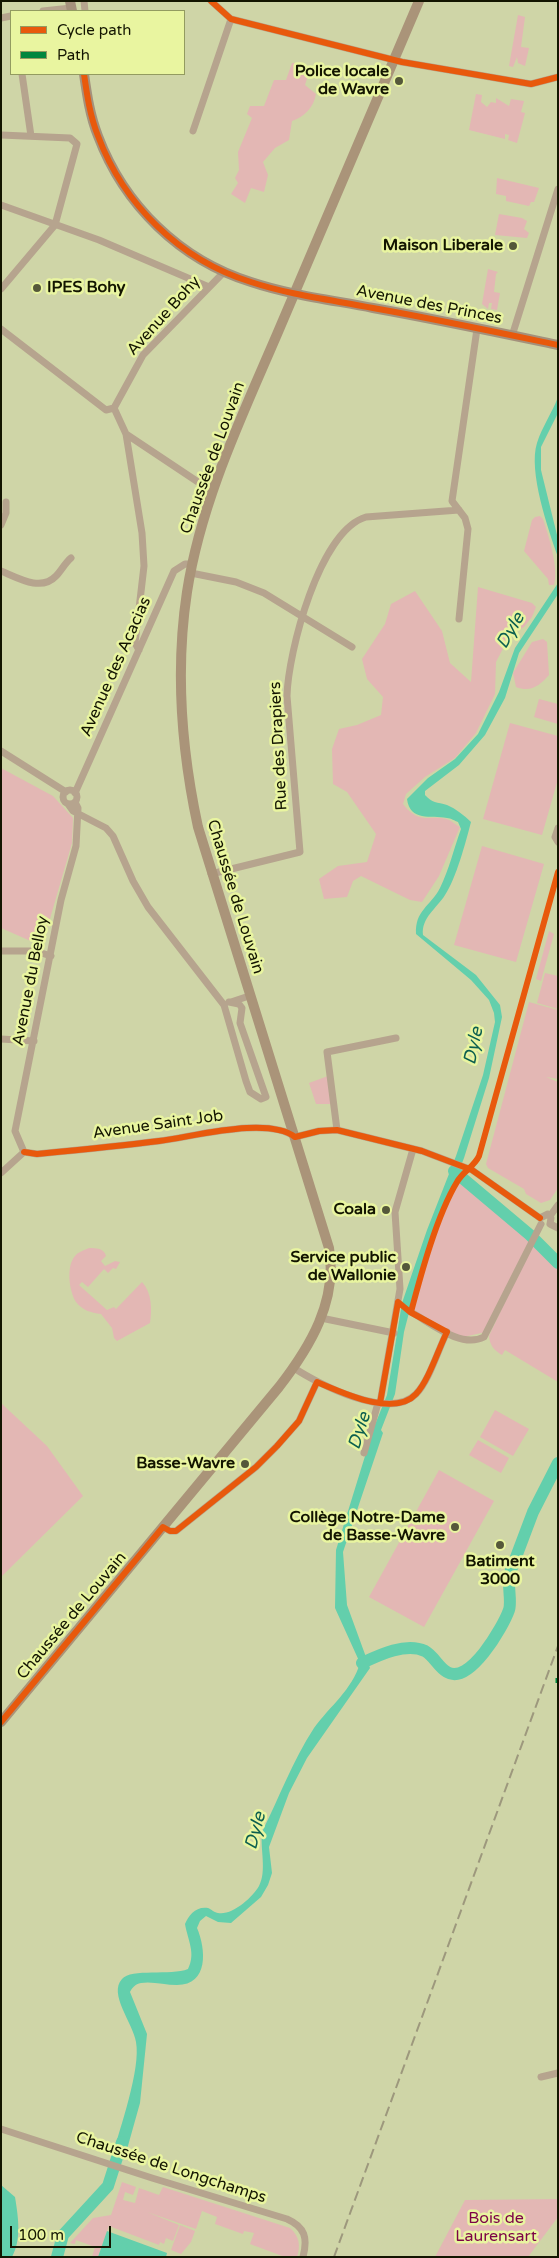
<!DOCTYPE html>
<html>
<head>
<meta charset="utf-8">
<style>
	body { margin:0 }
	#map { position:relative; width:559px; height:2258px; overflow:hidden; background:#cfd5a7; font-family:"Varela Round",sans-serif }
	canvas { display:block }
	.frame { position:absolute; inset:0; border:2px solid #131500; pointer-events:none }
	.legend { position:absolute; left:10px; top:10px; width:175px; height:65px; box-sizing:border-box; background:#e9f5a0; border:1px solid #939b60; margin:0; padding:6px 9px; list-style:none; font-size:15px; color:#131500 }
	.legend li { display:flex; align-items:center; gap:10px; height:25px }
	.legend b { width:25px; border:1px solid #939b60 }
	.scale { position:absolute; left:10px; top:2226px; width:101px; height:22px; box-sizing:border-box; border:2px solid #131500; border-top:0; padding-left:6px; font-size:15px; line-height:18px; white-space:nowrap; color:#131500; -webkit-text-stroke:4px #e9f5a0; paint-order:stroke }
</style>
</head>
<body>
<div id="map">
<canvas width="559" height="2258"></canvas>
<div class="frame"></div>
<ul class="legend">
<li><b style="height:6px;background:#e8590c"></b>Cycle path</li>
<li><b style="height:6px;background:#00873e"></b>Path</li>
</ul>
<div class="scale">100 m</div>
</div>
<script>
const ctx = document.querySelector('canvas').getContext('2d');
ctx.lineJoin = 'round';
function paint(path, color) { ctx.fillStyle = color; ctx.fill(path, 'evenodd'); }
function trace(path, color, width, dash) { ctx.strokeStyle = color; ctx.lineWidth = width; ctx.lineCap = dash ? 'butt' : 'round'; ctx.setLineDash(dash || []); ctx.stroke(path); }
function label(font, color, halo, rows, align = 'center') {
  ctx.font = font + ' "Varela Round",sans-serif'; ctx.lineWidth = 5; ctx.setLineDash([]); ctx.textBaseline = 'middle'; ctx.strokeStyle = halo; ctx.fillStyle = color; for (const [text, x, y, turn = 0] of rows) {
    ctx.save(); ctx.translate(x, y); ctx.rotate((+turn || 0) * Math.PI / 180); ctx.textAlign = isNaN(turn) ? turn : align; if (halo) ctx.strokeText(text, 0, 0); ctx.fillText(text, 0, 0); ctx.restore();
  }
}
paint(new Path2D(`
	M 518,15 L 525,17 L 521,47 L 529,48 L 525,66 L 518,63 L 517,57 L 513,67 L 509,66 Z
	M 292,63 L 301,63 L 309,72 L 305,85 L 316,94 C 314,107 304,117 292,121 L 289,140 L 275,148 L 263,162 L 268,175 L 264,192 L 251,188 L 245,203 L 231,194 L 238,183 L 235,178 L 239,170 L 238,152 L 252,118 L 247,114 L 250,106 L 264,106 L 274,80 L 286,80 Z
	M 476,94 L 482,95 L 481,102 L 487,107 L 491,102 L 496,103 L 496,98 L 509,106 L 511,99 L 524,101 L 521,112 L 525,113 L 517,143 L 508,140 L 509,135 L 505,134 L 505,139 L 469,130 Z
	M 497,178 L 539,188 L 534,202 L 531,202 L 529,206 L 506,201 L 506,196 L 496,194 Z
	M 499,214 L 522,218 L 527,221 L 524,229 L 529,233 L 527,238 L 495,235 Z
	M 488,269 L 498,272 L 496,274 L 494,292 L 500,293 L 497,310 L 491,309 L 492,303 L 489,303 L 488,309 L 482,304 Z
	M 540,516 L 543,519 C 549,537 559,568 554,585 L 549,585 L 548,579 L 524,551 L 532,520 L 535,517 Z
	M 478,587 L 532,603 L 536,607 L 532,617 L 524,627 L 510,635 L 496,662 L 495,694 L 476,733 L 455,758 L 425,777 L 406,794 L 403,804 C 421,827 431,813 449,820 C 452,821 456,825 460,827 L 439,876 L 422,902 L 410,900 L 361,876 L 353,881 L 347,897 L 324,899 L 319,879 L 338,866 L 367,862 L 376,834 L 347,792 L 333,784 L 332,749 L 339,729 L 357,725 L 381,715 L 383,697 L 367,679 L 362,659 L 385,624 L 391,604 L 415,591 L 442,631 L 450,663 L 471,682 Z
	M 543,639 L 547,642 L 549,675 C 540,685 531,693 516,687 L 513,673 L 532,642 Z
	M 539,699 L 558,704 L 558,724 L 534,717 Z
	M 510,723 L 558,736 L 558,779 L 542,835 L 483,819 Z
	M 1,768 L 53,796 L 73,818 L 72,843 L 42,946 L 1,928 Z
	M 482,846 L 544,864 L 516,962 L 454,945 Z
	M 549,931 L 554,934 L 541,981 L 536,979 Z
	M 545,973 L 558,976 L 558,1009 L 537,1003 Z
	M 529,1002 L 558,1010 L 558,1079 L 546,1077 L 558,1082 L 558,1188 L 550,1200 L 541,1203 L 526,1194 L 524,1189 L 488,1168 L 486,1164 Z
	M 328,1076 L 333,1104 L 316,1104 L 309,1083 Z
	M 457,1175 L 530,1239 L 486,1332 L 463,1337 L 448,1331 L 409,1307 L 433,1233 Z
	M 533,1242 L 558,1268 L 558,1382 L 505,1350 L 502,1355 C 494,1350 490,1346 489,1336 Z
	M 89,1248 C 96,1248 104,1248 106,1256 L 101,1261 L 105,1266 L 115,1261 L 120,1262 L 116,1269 L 113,1268 L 108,1273 L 104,1269 L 88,1287 L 82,1282 L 79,1285 L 107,1310 L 114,1307 L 116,1309 L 142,1282 C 152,1293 152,1309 150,1323 L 117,1341 L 114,1338 L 112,1328 L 101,1314 C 91,1313 82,1310 76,1302 C 69,1291 66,1266 75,1256 C 78,1252 85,1250 89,1248 Z
	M 1,1403 L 47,1446 L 83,1496 L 1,1577 Z
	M 495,1410 L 529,1429 L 513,1456 L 480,1437 Z
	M 478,1440 L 509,1458 L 501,1473 L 469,1455 Z
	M 439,1470 L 494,1501 L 424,1627 L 369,1597 Z
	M 122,2182 L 136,2187 L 133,2195 L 125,2192 L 123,2200 L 135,2203 L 139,2188 L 159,2195 L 163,2187 L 290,2228 C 299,2236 301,2245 297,2257 L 285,2257 L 250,2244 L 254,2233 L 244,2231 L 243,2234 L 215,2224 L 217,2217 L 202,2211 L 196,2229 L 147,2212 L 179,2225 L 173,2241 L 166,2238 L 164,2244 L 160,2242 L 159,2245 L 109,2226 L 98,2257 L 92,2257 L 95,2247 L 76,2240 L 75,2244 L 70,2243 L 93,2218 L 111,2215 Z
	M 558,2199 L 558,2217 L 528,2257 L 435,2257 L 465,2200 Z
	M 180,2225 L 195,2231 L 191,2242 L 181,2254 L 171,2250 Z`), '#e3b7b4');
paint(new Path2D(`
	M 558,397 L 558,413 L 541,447 L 541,470 L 558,539 L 558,557 C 548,529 528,471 537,443 C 542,427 552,413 558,397 Z
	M 558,583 L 558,594 L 519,653 L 505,698 L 485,735 L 459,765 L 425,791 L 425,795 C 432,803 437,802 447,805 C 456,809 464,815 471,822 C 466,841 456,879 445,895 C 437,908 421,918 423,935 L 476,975 L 500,1005 L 502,1017 L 489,1078 L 464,1158 L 420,1270 L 404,1332 L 395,1394 L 381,1430 L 383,1433 L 343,1552 L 347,1605 L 370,1668 L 307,1758 L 289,1793 L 269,1847 L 272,1873 L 268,1885 L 261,1897 L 231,1923 L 218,1922 L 206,1916 L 200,1921 L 197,1928 C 206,1949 209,1985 177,1985 C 165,1985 152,1981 141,1983 C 135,1984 132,1988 130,1992 L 147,2034 L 140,2103 L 124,2160 L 112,2157 C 120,2128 141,2069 136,2042 C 133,2023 108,1994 122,1979 C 131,1968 171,1976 188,1969 C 196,1953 188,1941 185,1924 C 189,1915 196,1906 208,1908 C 211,1909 215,1913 218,1913 C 232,1916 253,1897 259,1886 C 267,1871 260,1849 262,1832 C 279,1798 293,1760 314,1728 C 330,1706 352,1690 360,1663 L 335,1608 L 336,1550 L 374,1427 L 387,1395 L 402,1303 L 427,1230 L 456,1156 L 483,1075 L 495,1022 L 494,1013 L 489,1000 L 471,980 L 416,934 C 415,910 430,907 440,888 C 449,870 454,848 461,829 L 458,822 C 455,821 451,818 447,818 C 431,815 410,822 407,799 L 428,778 L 455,759 L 478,734 L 499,692 L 515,648 Z
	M 1,2185 L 15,2197 C 18,2216 22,2239 12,2257 L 1,2257 Z
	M 107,2231 L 167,2253 L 166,2257 L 98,2257 Z`), '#63cfac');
trace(new Path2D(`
	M 454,1171 L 530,1235 L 558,1263
	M 362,1663 C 379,1655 406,1642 425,1651 C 434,1656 438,1667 447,1672 C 469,1686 503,1627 509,1610 C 512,1601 507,1586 510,1573 L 533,1512 L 558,1463
	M 57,2257 L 63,2235 L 108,2186 L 122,2142`), '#63cfac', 12);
trace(new Path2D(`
	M 84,1 L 85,11
	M 211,1 L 231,19 L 402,62 L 531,84 L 558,77
	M 43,11 L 71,8
	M 1,18 L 11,16
	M 22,74 L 31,136
	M 193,131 L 231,19
	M 1,135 L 70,138 L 77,144 L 55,225 L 1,289
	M 1,205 L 99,240 L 209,287
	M 1,329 L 106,410 L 114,408
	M 512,336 L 558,189
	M 114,408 L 126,434 L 142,533 L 144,566 L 135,643 L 139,650
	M 114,408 L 143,355 L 224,272
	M 126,434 L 213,492
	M 1,525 L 6,513 L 6,502
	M 1,571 C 18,578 41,592 56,576 C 61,571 65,563 71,558
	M 191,573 L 236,582 L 264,593 L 352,647
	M 459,619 L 468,529 L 465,518 L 452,501 L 477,329
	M 1,751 L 66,792
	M63 797a7 7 0 1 1 14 0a7 7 0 1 1-14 0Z
	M 75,793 L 174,571 L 185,564 L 192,564
	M 68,804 L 73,811 L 106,828 L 113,836 L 133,881 L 148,907 L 224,1005 L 246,1081 L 250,1092 L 261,1099 L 266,1097 L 240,1023 L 242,1008 L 239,1004 L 229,1002
	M 558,828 L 555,837 L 558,842
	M 211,874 L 300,852 L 287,696 C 288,653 319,531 366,517 L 459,510
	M 1,951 L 35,951 L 51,956
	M 231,1002 L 249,996
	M 1,1039 L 34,1041
	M 337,1130 L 327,1052 L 396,1038
	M 24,1152 L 37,1154 C 78,1150 119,1146 159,1141 C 193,1137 267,1116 295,1137 L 319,1131 L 337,1130 L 422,1151 L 472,1170 L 540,1218
	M 24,1152 L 15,1131 L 61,900 L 76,846 L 78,808 L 75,802
	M 1,1173 L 24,1152
	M 550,1216 L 558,1205
	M 540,1218 L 548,1214 L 551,1218 L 550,1224
	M 550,1224 L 558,1228
	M 411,1312 C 431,1323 461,1349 484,1337 L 541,1224
	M 321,1318 L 394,1333
	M 294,1368 C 318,1384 390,1421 416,1394 C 429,1381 438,1350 447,1332
	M 380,1403 L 400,1289 L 395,1212 L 413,1149
	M 364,1453 L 378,1403
	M 163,1527 L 170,1531 L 176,1531 L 256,1467 L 277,1446 L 299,1421 L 317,1382
	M 541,2077 L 558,2073
	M 1,2129 L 152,2178 L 287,2219 C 305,2227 308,2238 303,2257`), '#b6a48e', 7);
trace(new Path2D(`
	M 1,1722 L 279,1387 C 310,1347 338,1301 329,1248 L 198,827 C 181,748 175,671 187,592 C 201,501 242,416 278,332 C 325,221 372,111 419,1`), '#aa9479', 10);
trace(new Path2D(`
	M 70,1 L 72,11
	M 84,74 C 87,95 90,116 98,136 C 124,205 180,260 251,282 C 290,295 332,300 373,308 C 435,319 496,332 558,345`), '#a4917c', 10);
trace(new Path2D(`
	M 334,2257 L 558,1646`), '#9d987d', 2, [10, 5]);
trace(new Path2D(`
	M 558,1678 L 558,1683`), '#00873e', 5, [10, 5]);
trace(new Path2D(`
	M 211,1 L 231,19 L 402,62 L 531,84 L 558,77
	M 84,74 C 87,95 90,116 98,136 C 124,205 180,260 251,282 C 290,295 332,300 373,308 C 435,319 496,332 558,345
	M 24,1152 L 37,1154 C 78,1150 119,1146 159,1141 C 193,1137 267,1116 295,1137 L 319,1131 L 337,1130 L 422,1151 L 472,1170 L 540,1218
	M 411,1312 C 421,1274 437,1215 457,1182 C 463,1171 474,1167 479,1156 L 558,872
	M 380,1403 L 398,1302
	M 1,1722 L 163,1527 L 170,1531 L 176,1531 L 256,1467 L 277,1446 L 299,1421 L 317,1382 C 341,1392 394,1418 416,1394 C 429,1380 438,1350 447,1332 L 410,1312 L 398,1302`), '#e8590c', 6);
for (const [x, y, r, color] of [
	[399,81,5,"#55583a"],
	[513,246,5,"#55583a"],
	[37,288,5,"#55583a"],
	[386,1210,5,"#55583a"],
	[406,1267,5,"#55583a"],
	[245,1464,5,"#55583a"],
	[455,1527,5,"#55583a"],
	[500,1545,5,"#55583a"]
]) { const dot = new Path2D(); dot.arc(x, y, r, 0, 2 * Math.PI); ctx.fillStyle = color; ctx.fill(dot); trace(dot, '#e9f5a0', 2); }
label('bold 16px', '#131500', '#e9f5a0', [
	["Police locale",389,72],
	["de Wavre",389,90],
	["Maison Liberale",503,246],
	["IPES Bohy",47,288,"left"],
	["Coala",376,1210],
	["Service public",396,1258],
	["de Wallonie",396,1276],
	["Basse-Wavre",235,1464],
	["Collège Notre-Dame",445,1518],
	["de Basse-Wavre",445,1536],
	["Batiment",500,1562,"center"],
	["3000",500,1580,"center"]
], 'right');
label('16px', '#131500', '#e9f5a0', [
	["Avenue des Princes",429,305,11],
	["Avenue Bohy",164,316,-48],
	["Chaussée de Louvain",213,458,-70],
	["Avenue des Acacias",116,667,-66],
	["Rue des Drapiers",279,746,-93],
	["Chaussée de Louvain",235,897,73],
	["Avenue du Belloy",31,981,-79],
	["Avenue Saint Job",158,1125,-8],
	["Chaussée de Louvain",72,1616,-50],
	["Chaussée de Longchamps",171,2168,18]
]);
label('16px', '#7c0247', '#e9f5a0', [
	["Bois de",496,2219],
	["Laurensart",496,2237]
]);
label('italic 18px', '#0c5f4f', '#e9f5a0', [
	["Dyle",511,631,-60],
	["Dyle",474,1046,-78],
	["Dyle",360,1431,-72],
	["Dyle",256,1831,-75]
]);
</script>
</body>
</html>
